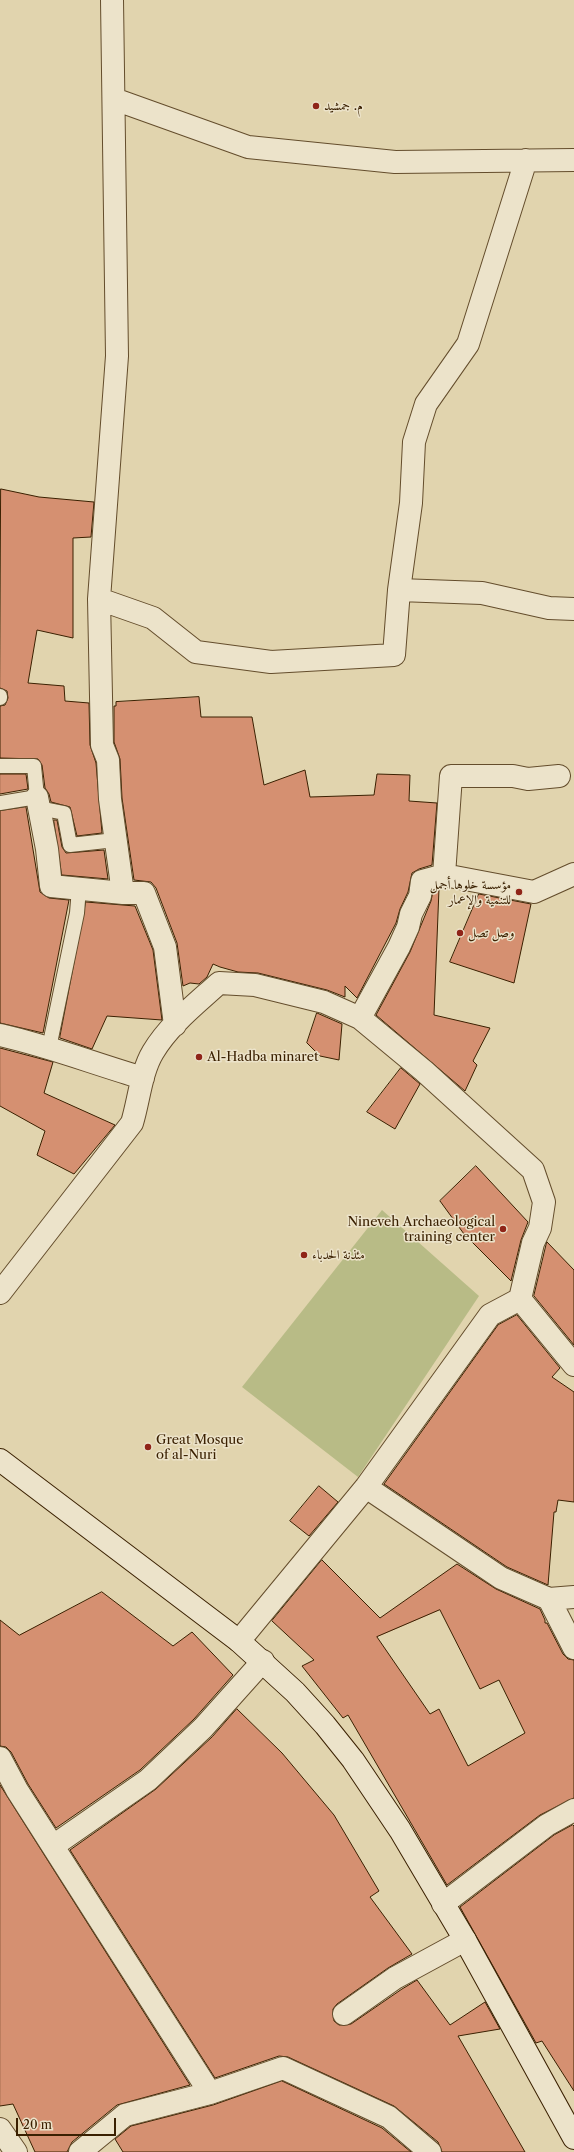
<!DOCTYPE html>
<html>
<head>
<meta charset="utf-8">
<style>
	body { margin:0 }
	#map { position:relative; width:574px; height:2152px; overflow:hidden; background:#e1d4ae; font-family:"Libre Caslon Text",serif }
	canvas { display:block }
	.scale { position:absolute; left:16px; top:2118px; width:100px; height:18px; box-sizing:border-box; border:2px solid #3a2001; border-top:0; padding-left:5px; font-size:12px; line-height:14px; white-space:nowrap; color:#3a2001; -webkit-text-stroke:3px #ece3ca; paint-order:stroke }
</style>
</head>
<body>
<div id="map">
<canvas width="574" height="2152"></canvas>
<div class="scale">20 m</div>
</div>
<script>
const ctx = document.querySelector('canvas').getContext('2d');
ctx.lineJoin = 'round';
function paint(path, color) { ctx.fillStyle = color; ctx.fill(path, 'evenodd'); }
function trace(path, color, width, dash) { ctx.strokeStyle = color; ctx.lineWidth = width; ctx.lineCap = dash ? 'butt' : 'round'; ctx.setLineDash(dash || []); ctx.stroke(path); }
function label(font, color, halo, rows, align = 'center') {
  ctx.font = font + ' "Libre Caslon Text",Amiri,serif'; ctx.lineWidth = 3; ctx.setLineDash([]); ctx.textBaseline = 'middle'; ctx.strokeStyle = halo; ctx.fillStyle = color; for (const [text, x, y, turn = 0] of rows) {
    ctx.save(); ctx.translate(x, y); ctx.rotate((+turn || 0) * Math.PI / 180); ctx.textAlign = isNaN(turn) ? turn : align; if (halo) ctx.strokeText(text, 0, 0); ctx.fillText(text, 0, 0); ctx.restore();
  }
}
paint(new Path2D(`
	M 382,1210 L 479,1296 L 358,1477 L 242,1387 Z`), '#b8bb86');
const building = new Path2D(`
	M 1,489 L 39,497 L 94,502 L 91,537 L 73,538 L 73,638 L 37,630 L 28,683 L 64,686 L 65,701 L 89,703 L 90,745 L 96,763 L 102,833 L 77,836 L 70,807 L 51,802 L 49,794 L 45,788 L 42,765 L 38,759 L 0,758 L 0,706 L 5,705 L 8,698 L 7,691 L 0,688 Z
	M 199,697 L 201,717 L 252,717 L 264,785 L 305,770 L 310,797 L 374,795 L 377,774 L 410,775 L 409,801 L 437,803 L 432,865 L 419,869 L 412,873 L 408,892 L 400,909 L 396,923 L 357,998 L 345,986 L 345,997 L 327,990 L 258,973 L 238,972 L 220,967 L 213,964 L 207,977 L 199,984 L 190,983 L 183,986 L 177,943 L 156,888 L 151,882 L 134,880 L 122,798 L 120,759 L 114,742 L 114,706 L 116,706 L 116,702 Z
	M 0,774 L 26,774 L 28,789 L 0,794 Z
	M 26,807 L 40,892 L 49,898 L 69,900 L 43,1033 L 0,1023 L 0,811 Z
	M 54,820 L 57,820 L 62,847 L 66,853 L 104,850 L 108,879 L 62,875 Z
	M 439,889 L 434,1015 L 490,1028 L 473,1061 L 477,1065 L 465,1091 L 376,1015 L 410,952 L 431,901 L 433,891 Z
	M 479,894 L 531,904 L 514,983 L 450,962 Z
	M 86,902 L 135,906 L 153,950 L 162,1020 L 107,1016 L 92,1049 L 60,1038 Z
	M 317,1013 L 342,1024 L 339,1060 L 320,1056 L 307,1043 Z
	M 0,1048 L 53,1062 L 44,1093 L 115,1125 L 74,1174 L 37,1155 L 45,1131 L 0,1106 Z
	M 401,1068 L 420,1084 L 395,1129 L 367,1112 Z
	M 476,1166 L 528,1222 L 521,1240 L 511,1281 L 464,1234 L 440,1201 Z
	M 547,1242 L 574,1270 L 574,1345 L 534,1296 Z
	M 517,1315 L 560,1368 L 552,1377 L 574,1392 L 574,1502 L 558,1500 L 556,1512 L 554,1512 L 548,1585 L 507,1567 L 384,1484 L 498,1325 Z
	M 319,1486 L 338,1502 L 309,1536 L 290,1521 Z
	M 322,1560 L 380,1618 L 457,1564 L 496,1589 L 540,1609 L 545,1620 L 545,1623 L 547,1623 L 563,1654 L 568,1659 L 574,1660 L 574,1798 L 540,1815 L 447,1885 L 348,1715 L 343,1718 L 302,1666 L 314,1660 L 272,1621 ZM 440,1610 L 480,1689 L 499,1680 L 525,1733 L 468,1766 L 439,1709 L 430,1714 L 377,1637 Z
	M 102,1592 L 173,1646 L 192,1632 L 233,1675 L 194,1719 L 140,1770 L 56,1828 L 28,1784 L 11,1752 L 6,1747 L 0,1746 L 0,1620 L 19,1635 Z
	M 237,1709 L 282,1753 L 334,1815 L 379,1891 L 370,1897 L 412,1954 L 388,1968 L 337,2004 L 333,2009 L 334,2021 L 339,2025 L 351,2024 L 402,1989 L 417,1980 L 450,2025 L 485,2002 L 500,2029 L 458,2036 L 525,2152 L 442,2152 L 438,2142 L 394,2106 L 288,2057 L 279,2056 L 215,2078 L 70,1850 L 156,1789 L 212,1737 Z
	M 0,1785 L 190,2085 L 117,2105 L 72,2142 L 67,2152 L 35,2152 L 13,2104 L 0,2106 Z
	M 573,1825 L 574,1826 L 574,2091 L 542,2041 L 536,2043 L 460,1907 L 554,1835 Z
	M 282,2081 L 382,2128 L 411,2152 L 123,2152 L 115,2139 L 131,2126 L 213,2105 Z`);
paint(building, '#d59071');
trace(building, '#3a2001', 1);
const lane = new Path2D(`
	M 0,696 L 0,698
	M 0,766 L 34,766 L 37,797 L 0,803
	M 39,808 L 64,813 L 70,845 L 115,840
	M 49,1048 L 77,913 L 79,888`);
const street = new Path2D(`
	M 112,0 L 117,356 L 99,599 L 102,745 L 108,760 L 110,799 L 123,893
	M 114,99 L 248,147 L 395,162 L 574,160
	M 526,160 L 468,344 L 426,404 L 414,442 L 411,503 L 399,590 L 482,593 L 549,608 L 574,609
	M 99,599 L 153,618 L 196,652 L 271,662 L 394,655 L 399,590
	M 559,776 L 528,779 L 513,776 L 451,776 L 444,875 L 534,892 L 574,874
	M 37,797 L 47,849 L 51,886 L 123,893 L 144,893 L 165,947 L 175,1025
	M 360,1018 L 399,947 L 408,927 L 411,914 L 420,896 L 422,881 L 444,875
	M 0,1035 C 49,1046 95,1064 143,1078
	M 0,1293 L 132,1123 C 139,1100 141,1072 153,1052 C 169,1025 196,1004 219,983 L 255,985 L 324,1002 L 360,1018 L 424,1071 L 533,1170 L 544,1202 L 540,1228 L 533,1243 L 520,1299 L 490,1315 L 366,1487 L 239,1641
	M 520,1299 L 574,1365
	M 366,1487 L 501,1578 L 549,1599 L 574,1597
	M 549,1599 L 574,1648
	M 0,1758 L 17,1790 L 210,2093
	M 53,1846 L 148,1780 L 203,1728 L 263,1661
	M 443,1904 L 547,1825 L 574,1810
	M 344,2014 L 395,1978 L 465,1940
	M 0,2129 L 16,2152
	M 80,2152 L 125,2115 L 210,2093 L 283,2068 L 389,2117 L 430,2152`);
const secondary = new Path2D(`
	M 0,1460 L 239,1641 L 295,1692 L 325,1725 L 353,1760 L 400,1830 L 465,1940 L 574,2138`);
trace(lane, '#644d2c', 16);
trace(street, '#644d2c', 24);
trace(secondary, '#3a2001', 24);
trace(lane, '#ece3ca', 14);
trace(street, '#ece3ca', 22);
trace(secondary, '#ece3ca', 22);
for (const [x, y, r, color] of [
	[316,106,4,"#8f2418"],
	[519,892,4,"#8f2418"],
	[460,933,4,"#8f2418"],
	[199,1057,4,"#8f2418"],
	[503,1229,4,"#8f2418"],
	[304,1255,4,"#8f2418"],
	[148,1447,4,"#8f2418"]
]) { const dot = new Path2D(); dot.arc(x, y, r, 0, 2 * Math.PI); ctx.fillStyle = color; ctx.fill(dot); trace(dot, '#ece3ca', 1.5); }
label('13px', '#3a2001', '#ece3ca', [
	["م. جمشيد",324,106],
	["مؤسسة خلوها أجمل",511,885,"right"],
	["للتنمية والإعمار",511,900,"right"],
	["وصل تصل",468,933],
	["Al-Hadba minaret",207,1057],
	["Nineveh Archaeological",495,1222,"right"],
	["training center",495,1237,"right"],
	["مئذنة الحدباء",312,1255],
	["Great Mosque",156,1440],
	["of al-Nuri",156,1455]
], 'left');
</script>
</body>
</html>
